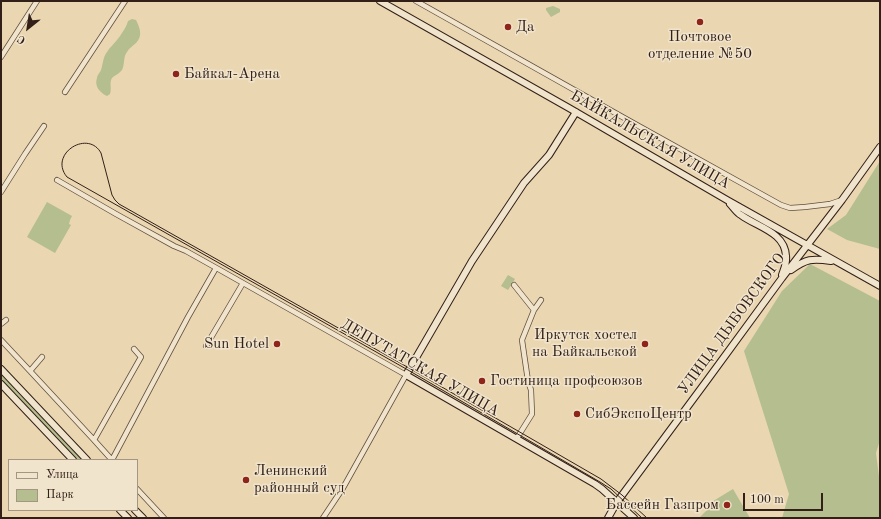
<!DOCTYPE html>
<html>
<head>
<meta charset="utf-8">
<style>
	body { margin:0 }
	#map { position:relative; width:881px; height:519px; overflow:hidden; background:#ead6b1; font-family:"Old Standard TT",serif }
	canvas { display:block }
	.frame { position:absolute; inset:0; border:2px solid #322018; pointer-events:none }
	.legend { position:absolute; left:8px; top:459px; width:130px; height:52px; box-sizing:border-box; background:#f1e4cc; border:1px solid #a59684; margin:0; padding:5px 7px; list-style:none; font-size:12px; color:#322018 }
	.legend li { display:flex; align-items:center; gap:8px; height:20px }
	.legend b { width:20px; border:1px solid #a59684 }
	.north { position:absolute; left:8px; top:8px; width:40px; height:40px; -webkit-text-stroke:3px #f1e4cc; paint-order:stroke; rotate:210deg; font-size:11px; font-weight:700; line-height:16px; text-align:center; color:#322018 }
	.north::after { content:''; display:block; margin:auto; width:14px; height:18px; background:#322018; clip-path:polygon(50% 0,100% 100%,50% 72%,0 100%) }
	.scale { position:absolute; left:743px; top:493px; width:80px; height:18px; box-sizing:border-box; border:2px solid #322018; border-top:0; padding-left:5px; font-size:12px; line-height:14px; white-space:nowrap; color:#322018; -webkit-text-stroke:3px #f1e4cc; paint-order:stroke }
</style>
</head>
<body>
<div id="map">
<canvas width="881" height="519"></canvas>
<div class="frame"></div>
<ul class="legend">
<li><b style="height:5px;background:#f1e4cc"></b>Улица</li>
<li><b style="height:11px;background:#b4be8e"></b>Парк</li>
</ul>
<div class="north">С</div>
<div class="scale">100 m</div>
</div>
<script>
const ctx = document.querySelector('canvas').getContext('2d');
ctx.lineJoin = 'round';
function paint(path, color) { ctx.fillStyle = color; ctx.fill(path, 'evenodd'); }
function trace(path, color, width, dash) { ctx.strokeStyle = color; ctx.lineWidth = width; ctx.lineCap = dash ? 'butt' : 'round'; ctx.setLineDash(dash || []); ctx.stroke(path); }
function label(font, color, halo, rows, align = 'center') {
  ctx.font = font + ' "Old Standard TT",serif'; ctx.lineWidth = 3; ctx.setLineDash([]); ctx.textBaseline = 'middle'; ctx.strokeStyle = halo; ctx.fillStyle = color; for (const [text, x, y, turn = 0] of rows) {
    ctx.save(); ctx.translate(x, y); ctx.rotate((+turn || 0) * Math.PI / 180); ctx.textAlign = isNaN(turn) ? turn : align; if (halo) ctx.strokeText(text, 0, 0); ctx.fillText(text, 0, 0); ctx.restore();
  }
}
paint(new Path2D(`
	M 553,6 L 560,9 L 560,12 L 551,17 L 546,10 L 546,8 Z
	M 132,19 L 136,20 C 140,28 143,36 136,43 C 133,46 129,48 127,52 C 123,57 125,64 122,70 C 119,74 115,75 112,78 C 109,82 112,89 110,94 L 107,96 C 100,93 94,86 97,78 C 97,75 100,73 101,70 C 103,64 103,57 107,52 C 110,47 114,44 117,40 C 121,35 127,26 128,21 Z
	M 880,161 L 880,249 L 847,240 L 827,229 L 846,215 Z
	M 47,202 L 72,216 L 70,220 L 69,224 L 71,225 L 55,253 L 27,237 Z
	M 810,264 L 880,301 L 880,440 L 876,453 L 880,485 L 880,518 L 782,518 L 789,494 L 744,351 L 782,291 Z
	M 508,275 L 515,279 L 508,290 L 501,286 Z
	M 1,375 L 82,460 L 78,460 L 1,379 Z
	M 733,489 L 750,518 L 701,518 L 700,517 L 709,508 L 711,509 L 713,509 L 710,503 Z`), '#b4be8e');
const street = new Path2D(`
	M 416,1 C 537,69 659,138 781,205 L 790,208 L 805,207 L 830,204 L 842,200
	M 1,57 L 37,1
	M 65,92 L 125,1
	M 57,180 L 116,214 L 174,246 L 186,251 L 220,270 L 406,375 L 343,488 L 323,518
	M 1,192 L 25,154 L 44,126
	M 514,285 L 534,310 L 522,340 L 528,381 L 531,390 L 532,414 L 517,438
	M 534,310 L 541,300
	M 1,324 L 6,320
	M 1,340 L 30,371 L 42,357
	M 206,346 L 243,283
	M 30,371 L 94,440
	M 112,460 L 188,317 L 216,268
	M 112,460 L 94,440 L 141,357 L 134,349
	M 137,489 L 164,518`);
const secondary = new Path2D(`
	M 380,1 L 569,108 L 727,200 L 880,286
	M 576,112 L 549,155 L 524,183 L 472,261 L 406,375 L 595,484 L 602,489 L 634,518
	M 730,204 C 734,208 737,213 741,215 C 757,227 785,232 786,256 C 787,263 784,269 782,275
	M 791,270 C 806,259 812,258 831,261
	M 1,369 L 87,460
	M 1,384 L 73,460
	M 120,510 L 128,518
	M 135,510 L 143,518
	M 608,518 L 617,502 L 708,379 L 782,278 L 842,200 L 880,147`);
trace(street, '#604e3e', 6);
trace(secondary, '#322018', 8);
trace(street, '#f1e4cc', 4.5);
trace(secondary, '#f1e4cc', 6);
trace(new Path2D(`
	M 642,518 L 611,489 L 600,482 L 408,370 L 67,177 C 48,154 88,129 101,153 L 112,195 L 115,200 L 119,204 L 409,368 L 601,479 L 622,495 L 647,518`), '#322018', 1);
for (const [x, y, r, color] of [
	[700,22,4,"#8f2418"],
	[508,27,4,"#8f2418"],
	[176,74,4,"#8f2418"],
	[277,344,4,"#8f2418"],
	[645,344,4,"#8f2418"],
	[482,381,4,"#8f2418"],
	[577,414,4,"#8f2418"],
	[246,480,4,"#8f2418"],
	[727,505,4,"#8f2418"]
]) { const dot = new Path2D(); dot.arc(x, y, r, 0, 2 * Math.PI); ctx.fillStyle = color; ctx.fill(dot); trace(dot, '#f1e4cc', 1.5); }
label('15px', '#322018', '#f1e4cc', [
	["Да",516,27],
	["Почтовое",700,37,"center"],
	["отделение №50",700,54,"center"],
	["Байкал-Арена",184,74],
	["Иркутск хостел",637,335,"right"],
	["на Байкальской",637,352,"right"],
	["Sun Hotel",269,344,"right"],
	["Гостиница профсоюзов",490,381],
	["СибЭкспоЦентр",585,414],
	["Ленинский",254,471],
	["районный суд",254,488],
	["Бассейн Газпром",719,505,"right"]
], 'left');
label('15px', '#322018', '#f1e4cc', [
	["БАЙКАЛЬСКАЯ УЛИЦА",650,140,30],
	["УЛИЦА ДЫБОВСКОГО",732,324,-54],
	["ДЕПУТАТСКАЯ УЛИЦА",420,368,30]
]);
</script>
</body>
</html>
